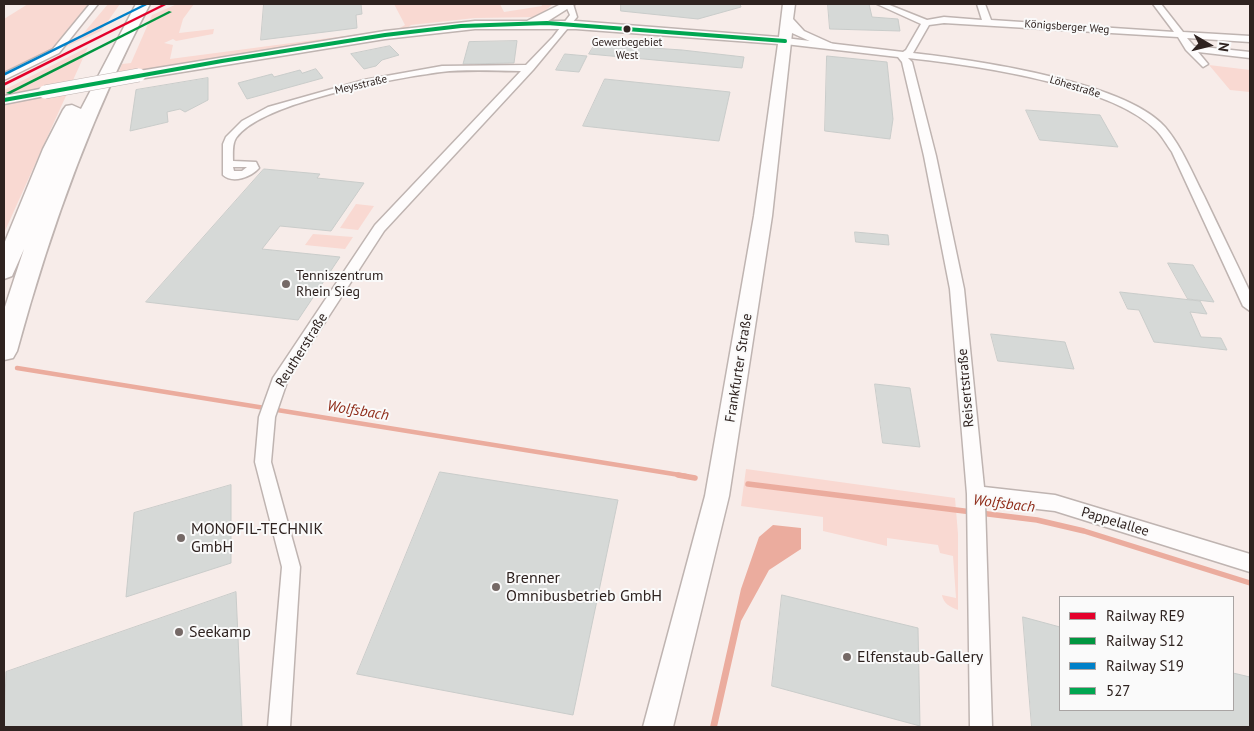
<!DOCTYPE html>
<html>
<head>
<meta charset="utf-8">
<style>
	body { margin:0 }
	#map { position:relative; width:1254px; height:731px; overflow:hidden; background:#f7ece9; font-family:"PT Sans",sans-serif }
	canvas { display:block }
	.frame { position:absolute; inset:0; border:5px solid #2f2320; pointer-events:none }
	.legend { position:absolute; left:1059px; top:596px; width:175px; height:115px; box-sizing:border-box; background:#fafafa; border:1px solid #a9a4a3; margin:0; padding:6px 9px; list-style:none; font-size:15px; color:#2f2320 }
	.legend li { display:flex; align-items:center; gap:10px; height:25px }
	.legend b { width:25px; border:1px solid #a9a4a3 }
	.north { position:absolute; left:1184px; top:20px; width:50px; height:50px; -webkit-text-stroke:4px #fafafa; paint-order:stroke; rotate:98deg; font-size:14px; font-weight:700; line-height:20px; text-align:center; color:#2f2320 }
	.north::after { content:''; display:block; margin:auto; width:18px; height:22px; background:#2f2320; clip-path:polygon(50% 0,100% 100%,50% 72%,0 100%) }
</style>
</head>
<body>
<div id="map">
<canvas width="1254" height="731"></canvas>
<div class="frame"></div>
<ul class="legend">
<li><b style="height:6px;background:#e4002b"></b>Railway RE9</li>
<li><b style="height:6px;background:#009640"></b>Railway S12</li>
<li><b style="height:6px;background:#0080c8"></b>Railway S19</li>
<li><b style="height:6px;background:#00a651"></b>527</li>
</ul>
<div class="north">N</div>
</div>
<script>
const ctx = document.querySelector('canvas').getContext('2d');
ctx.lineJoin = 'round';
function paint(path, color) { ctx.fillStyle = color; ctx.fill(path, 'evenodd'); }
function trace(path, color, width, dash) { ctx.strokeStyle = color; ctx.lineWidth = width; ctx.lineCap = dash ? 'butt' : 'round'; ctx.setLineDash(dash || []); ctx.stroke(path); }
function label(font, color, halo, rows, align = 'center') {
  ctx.font = font + ' "PT Sans",sans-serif'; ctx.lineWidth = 4; ctx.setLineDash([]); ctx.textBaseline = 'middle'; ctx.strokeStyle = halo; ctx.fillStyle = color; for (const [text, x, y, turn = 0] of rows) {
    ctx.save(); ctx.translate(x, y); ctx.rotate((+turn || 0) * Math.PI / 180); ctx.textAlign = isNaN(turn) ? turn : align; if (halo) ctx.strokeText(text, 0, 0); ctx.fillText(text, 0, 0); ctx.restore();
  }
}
paint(new Path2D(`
	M 28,4 L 91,4 L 55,50 L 4,75 L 4,19 Z
	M 108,4 L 120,4 L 101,31 L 63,48 L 82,35 Z
	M 177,4 L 194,4 L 183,19 L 179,33 L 214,29 L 213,34 L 176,41 L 173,39 L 164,43 L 173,45 L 170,59 L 398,29 L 405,25 L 394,4 L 500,4 L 504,12 L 542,6 L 541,4 L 553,4 L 538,17 L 475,18 L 411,25 L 406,29 L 118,74 L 122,64 L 131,63 L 152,15 Z
	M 88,47 L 4,233 L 4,90 Z
	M 1209,65 L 1250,70 L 1250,92 L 1230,90 Z
	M 356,204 L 374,206 L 358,230 L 340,228 Z
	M 313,234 L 353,237 L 345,249 L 305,245 Z
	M 746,469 L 955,498 L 958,534 L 958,610 C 950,607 943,603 942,595 L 956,598 L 953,556 L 940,553 L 938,545 L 887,538 L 887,546 L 823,531 L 823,517 L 741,506 Z`), '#f9d9d2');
paint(new Path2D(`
	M 773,525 L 801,528 L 801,549 L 769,570 L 741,621 L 717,727 L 710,727 L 741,589 L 759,537 Z`), '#ebac9e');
trace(new Path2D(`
	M 17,368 L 686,476`), '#ebac9e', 4.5);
trace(new Path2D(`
	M 678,475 L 695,478
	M 748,484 L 972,512
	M 980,513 L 1037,520 L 1084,531 L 1250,583`), '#ebac9e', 5.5);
const building = new Path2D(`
	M 264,4 L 361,4 L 362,14 L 356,15 L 357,28 L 261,40 Z
	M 621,4 L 740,4 L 741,7 L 698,19 L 621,11 Z
	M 828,4 L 869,4 L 872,17 L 898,19 L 900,31 L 830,29 Z
	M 517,41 L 514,63 L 463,64 L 469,42 Z
	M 595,44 L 682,50 L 744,57 L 742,68 L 589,54 Z
	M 390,46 L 399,55 L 382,60 L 376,66 L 364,69 L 351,54 Z
	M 565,54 L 587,56 L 579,72 L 556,70 Z
	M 827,56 L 887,62 L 893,119 L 890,139 L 825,131 Z
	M 316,69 L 323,78 L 247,99 L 238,83 L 272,74 L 274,77 L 300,70 L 302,73 Z
	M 208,78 L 208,100 L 185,112 L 180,109 L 167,112 L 168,122 L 130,131 L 136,90 Z
	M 605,79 L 730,92 L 719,141 L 583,126 Z
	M 1026,110 L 1100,115 L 1118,147 L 1040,140 Z
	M 264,169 L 320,174 L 317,178 L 364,183 L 331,231 L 280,226 L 262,249 L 340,257 L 298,320 L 146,302 Z
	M 855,232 L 888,235 L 889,245 L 856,242 Z
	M 1168,263 L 1193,265 L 1214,302 L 1188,299 Z
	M 1120,292 L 1200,301 L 1207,314 L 1190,312 L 1201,337 L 1221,338 L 1227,350 L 1154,342 L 1139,310 L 1128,309 Z
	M 991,334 L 1065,342 L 1074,369 L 998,361 Z
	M 875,384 L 910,388 L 920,447 L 883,443 Z
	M 440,472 L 618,500 L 573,715 L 357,674 Z
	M 231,485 L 231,563 L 126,597 L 134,513 Z
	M 236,592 L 242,727 L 4,727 L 6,672 Z
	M 782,595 L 918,628 L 920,726 L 772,686 Z
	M 1023,617 L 1060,627 L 1060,710 L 1233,710 L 1233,673 L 1250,677 L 1250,727 L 1032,727 Z`);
paint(building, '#d6d9d7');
trace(building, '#c9ccca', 1);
const street = new Path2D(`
	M 90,4 L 98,4 L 59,53 L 4,80 L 4,73 L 53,49 Z
	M 565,4 L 573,4 L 577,17 L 533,70 L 384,231 L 288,379 L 275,417 L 271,462 L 300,567 L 290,727 L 268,727 L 282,567 L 255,462 L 259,417 L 273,378 L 375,225 L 521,71 C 495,71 467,69 441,72 C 396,78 261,102 236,138 C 232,144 233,154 233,161 L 256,162 L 259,168 C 251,177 233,184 223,175 L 223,144 L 226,137 L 242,121 L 268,107 L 364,80 L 442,66 L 526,65 L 553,37 L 570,15 ZM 233,167 L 247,167 L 242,171 L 234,171 Z
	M 877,4 L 887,4 L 927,20 L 944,17 L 982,20 L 977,4 L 985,4 L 991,20 L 1174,32 L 1153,4 L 1161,4 L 1183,32 L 1250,36 L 1250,42 L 1187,38 L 1194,46 L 1250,52 L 1250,58 L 1198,52 L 1208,64 L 1203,67 L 1186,50 L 1178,37 L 944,23 L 929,25 L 913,53 C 973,60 1125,81 1165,127 C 1182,147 1192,173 1204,196 C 1219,228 1235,260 1250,292 L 1250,311 L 1243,306 L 1172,152 C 1167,145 1162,136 1156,130 C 1110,84 973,65 908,58 L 912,62 L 936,156 L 964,289 L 984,487 L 1055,495 L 1250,554 L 1250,572 L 1055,511 L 985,503 L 992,727 L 970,727 L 967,494 L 950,289 L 924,156 L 902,62 L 898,57 L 785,44 L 781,41 L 785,38 L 903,52 L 906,50 L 921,24 Z`);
const secondary = new Path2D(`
	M 561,4 L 575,4 L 548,21 L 576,21 L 779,37 L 783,4 L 795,4 L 793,19 L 804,31 L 835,45 L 833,48 L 825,48 L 792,33 L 772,216 L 729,496 L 673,727 L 643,727 L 705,496 L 754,216 L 778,44 L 576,29 L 475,29 L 385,39 L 139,79 L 132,75 L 139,71 L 385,31 L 475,21 L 527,21 Z
	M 45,88 L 50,89 L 52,92 L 50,95 L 4,104 L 4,96 Z`);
const highway = new Path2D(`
	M 136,4 L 150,4 C 91,115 50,230 17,351 L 13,358 L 4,360 L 4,310 L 24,249 L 12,276 L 4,279 L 4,244 L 43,149 L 63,110 L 66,106 L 72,105 L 81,109 Z`);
trace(street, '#bfb4b1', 3);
trace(secondary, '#bfb4b1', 3);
trace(highway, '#bfb4b1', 3);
paint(street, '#fefcfc');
paint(secondary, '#fefcfc');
paint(highway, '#fefcfc');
const secondaryBridge = new Path2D(`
	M 45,92 L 139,75`);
trace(secondaryBridge, '#bfb4b1', 14, []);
trace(secondaryBridge, '#fefcfc', 13);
trace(new Path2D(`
	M 4,100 L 222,61 L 385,35 L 461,26 L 547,23 L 785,41`), '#00a651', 4);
paint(new Path2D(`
	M 163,4 L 168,4 L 4,86 L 4,83 Z`), '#e4002b');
paint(new Path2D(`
	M 169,11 L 172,12 L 10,94 L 6,93 Z`), '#009640');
paint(new Path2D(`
	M 144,4 L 149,4 L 4,76 L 4,73 Z`), '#0080c8');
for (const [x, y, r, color] of [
	[627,29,4.5,"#2f2320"],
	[286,284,5,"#756966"],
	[181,538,5,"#756966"],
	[496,587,5,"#756966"],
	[179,632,5,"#756966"],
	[847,657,5,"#756966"]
]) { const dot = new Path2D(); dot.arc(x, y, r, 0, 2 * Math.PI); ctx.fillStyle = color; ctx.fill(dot); trace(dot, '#fafafa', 2); }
label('11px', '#2f2320', '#fafafa', [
	["Königsberger Weg",1067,27,4],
	["Meysstraße",361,85,-13],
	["Löhestraße",1075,87,17]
]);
label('11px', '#2f2320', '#fafafa', [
	["Gewerbegebiet",627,43],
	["West",627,56]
]);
label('14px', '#2f2320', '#fafafa', [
	["Tenniszentrum",296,276],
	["Rhein Sieg",296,292]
], 'left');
label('14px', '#2f2320', '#fafafa', [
	["Reutherstraße",302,350,-58],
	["Frankfurter Straße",739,368,-81],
	["Reisertstraße",966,388,-95],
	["Pappelallee",1115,522,17]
]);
label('italic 15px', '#902d1a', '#fafafa', [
	["Wolfsbach",358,411,9],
	["Wolfsbach",1004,504,7]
]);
label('16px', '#2f2320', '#fafafa', [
	["MONOFIL-TECHNIK",191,529],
	["GmbH",191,547],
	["Brenner",506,578],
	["Omnibusbetrieb GmbH",506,596],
	["Seekamp",189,632],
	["Elfenstaub-Gallery",857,657]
], 'left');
</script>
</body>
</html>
